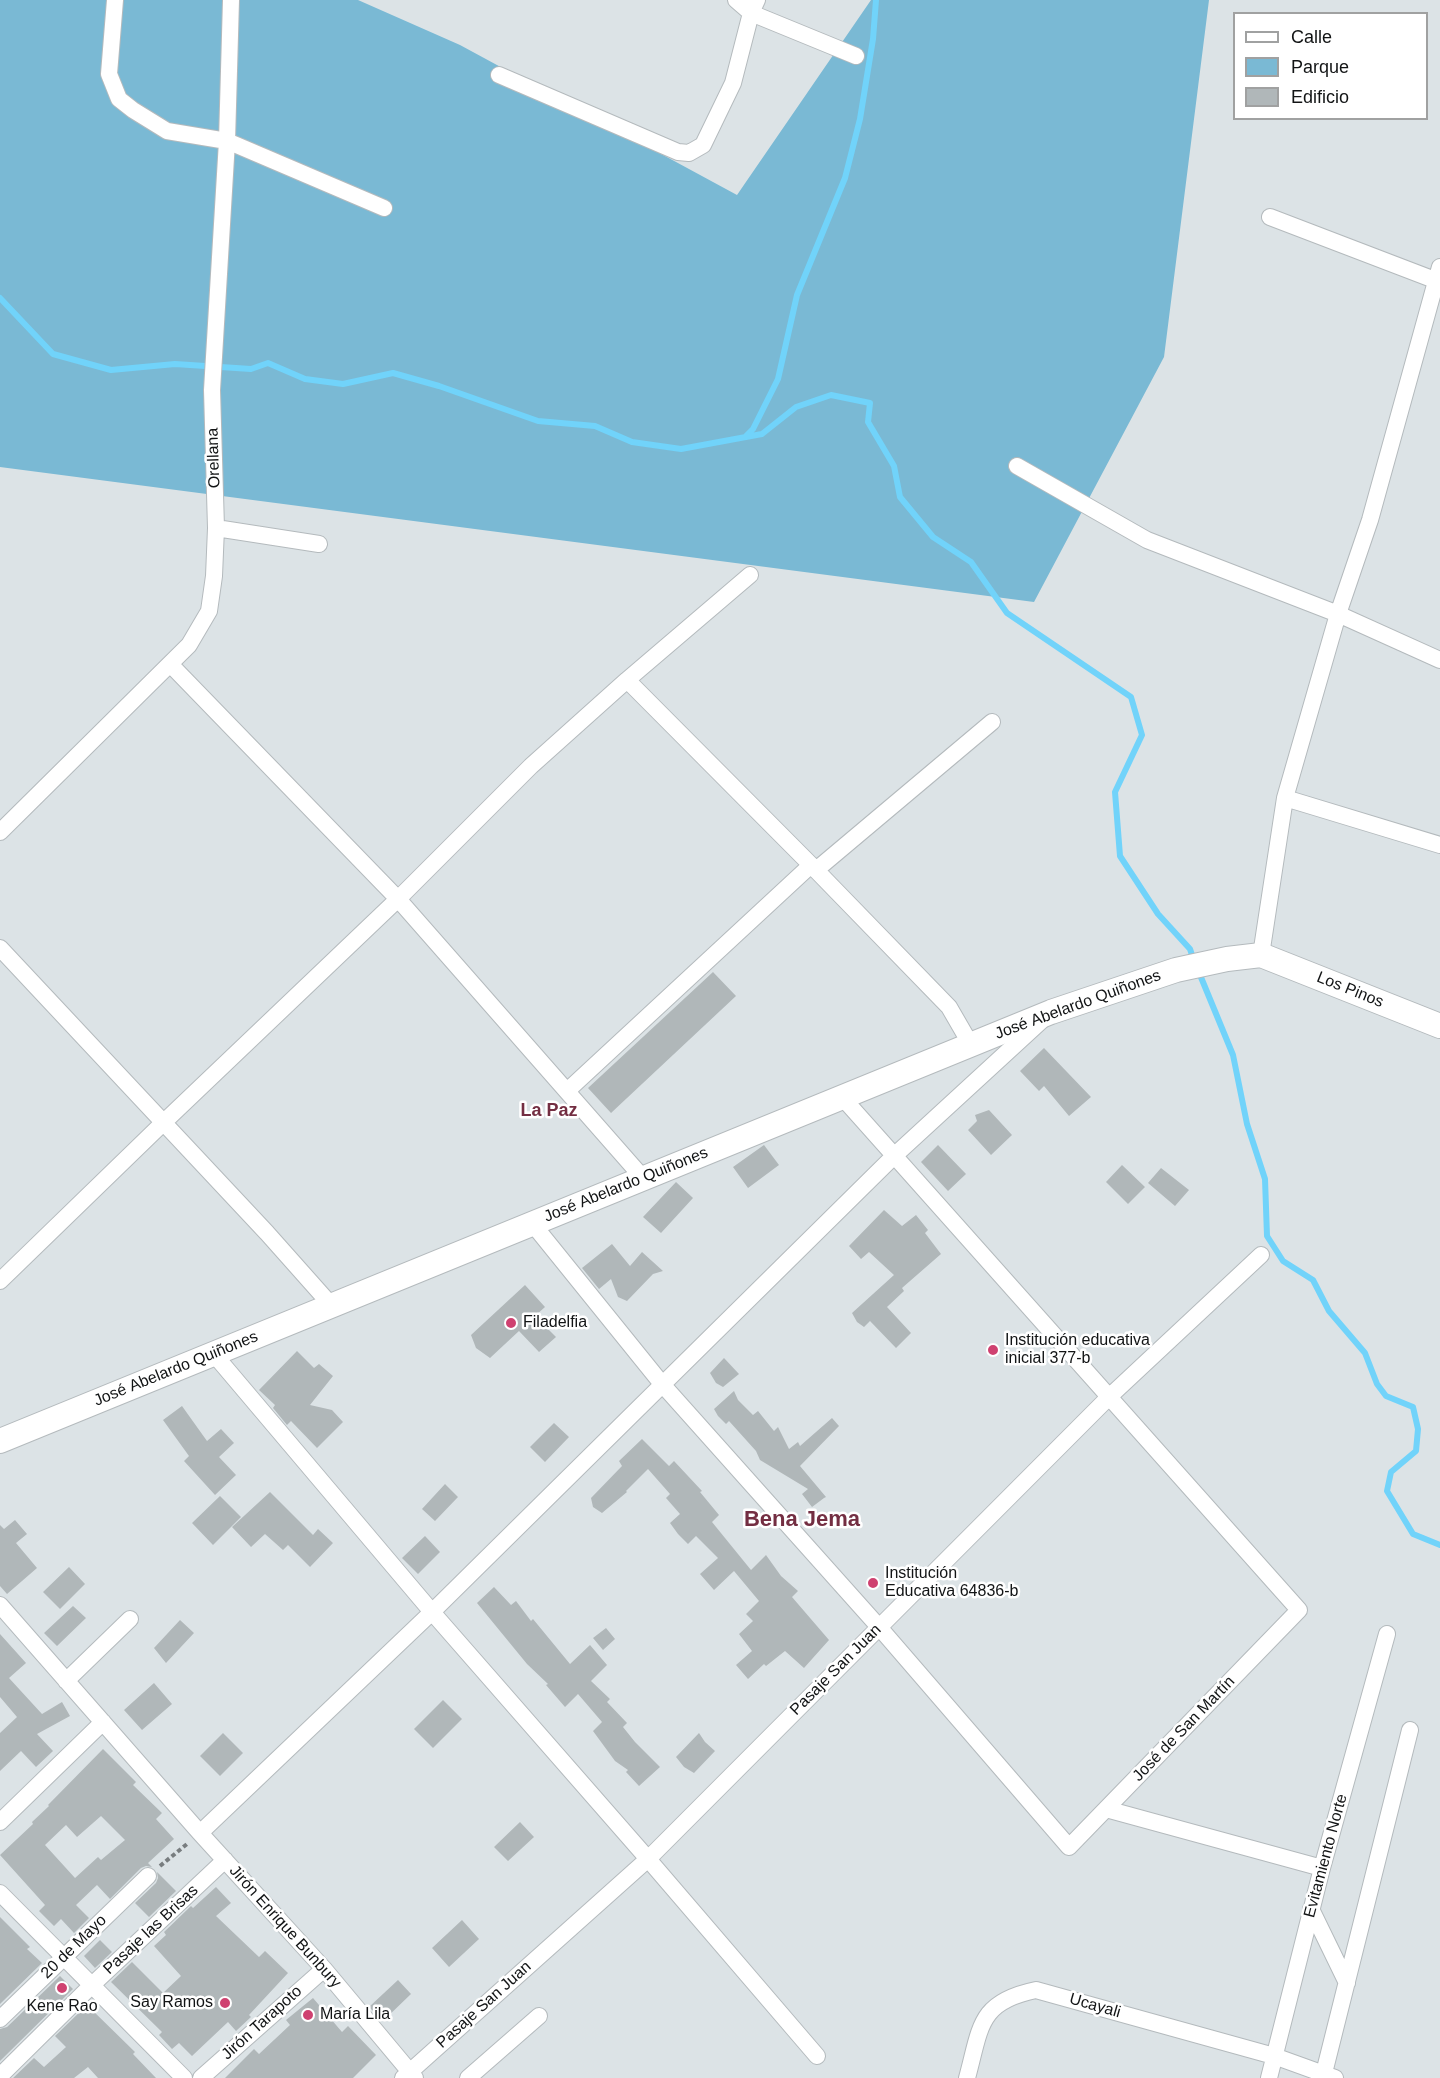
<!DOCTYPE html>
<html>
<head>
<meta charset="utf-8">
<style>
	body { margin:0 }
	#map { position:relative; width:1440px; height:2078px; overflow:hidden; background:#dce3e6; font-family:Helvetica,sans-serif }
	canvas { display:block }
	.legend { position:absolute; left:1233px; top:12px; width:195px; height:108px; box-sizing:border-box; background:#fff; border:2px solid #a0a1a1; margin:0; padding:8px 10px; list-style:none; font-size:18px; color:#121415 }
	.legend li { display:flex; align-items:center; gap:12px; height:30px }
	.legend b { width:30px; border:2px solid #a0a1a1 }
</style>
</head>
<body>
<div id="map">
<canvas width="1440" height="2078"></canvas>
<ul class="legend">
<li><b style="height:8px;background:#fff"></b>Calle</li>
<li><b style="height:16px;background:#7ab9d4"></b>Parque</li>
<li><b style="height:16px;background:#b0b7b9"></b>Edificio</li>
</ul>
</div>
<script>
const ctx = document.querySelector('canvas').getContext('2d');
ctx.lineJoin = 'round';
function paint(path, color) { ctx.fillStyle = color; ctx.fill(path, 'evenodd'); }
function trace(path, color, width, dash) { ctx.strokeStyle = color; ctx.lineWidth = width; ctx.lineCap = dash ? 'butt' : 'round'; ctx.setLineDash(dash || []); ctx.stroke(path); }
function label(font, color, halo, rows, align = 'center') {
  ctx.font = font + ' Helvetica,sans-serif'; ctx.lineWidth = 5; ctx.setLineDash([]); ctx.textBaseline = 'middle'; ctx.strokeStyle = halo; ctx.fillStyle = color; for (const [text, x, y, turn = 0] of rows) {
    ctx.save(); ctx.translate(x, y); ctx.rotate((+turn || 0) * Math.PI / 180); ctx.textAlign = isNaN(turn) ? turn : align; if (halo) ctx.strokeText(text, 0, 0); ctx.fillText(text, 0, 0); ctx.restore();
  }
}
paint(new Path2D(`
	M 0,0 L 358,0 L 460,45 L 737,195 L 871,0 L 1209,0 L 1164,357 L 1034,602 L 0,467 Z`), '#7ab9d4');
trace(new Path2D(`
	M 0,298 L 53,354 L 111,370 L 175,364 L 251,369 L 268,363 L 305,379 L 343,384 L 393,373 L 439,386 L 538,421 L 595,426 L 632,442 L 681,449 L 762,434 L 796,407 L 831,395 L 870,403 L 868,422 L 894,466 L 900,497 L 933,537 L 971,562 L 1007,613 L 1131,697 L 1142,735 L 1115,792 L 1120,856 L 1158,914 L 1190,949 L 1194,961
	M 745,437 L 753,429 L 778,379 L 797,295 L 845,178 L 860,119 L 873,39 L 876,0
	M 1198,970 L 1233,1055 L 1247,1124 L 1265,1179 L 1267,1236 L 1283,1261 L 1313,1280 L 1329,1311 L 1365,1353 L 1377,1384 L 1386,1396 L 1413,1407 L 1418,1429 L 1416,1451 L 1391,1472 L 1387,1491 L 1413,1534 L 1440,1545`), '#71d3fa', 6);
paint(new Path2D(`
	M 713,972 L 736,996 L 611,1113 L 588,1088 Z
	M 1044,1048 L 1091,1097 L 1069,1116 L 1044,1086 L 1039,1091 L 1020,1071 Z
	M 989,1110 L 1012,1135 L 991,1155 L 968,1130 L 977,1121 L 975,1115 Z
	M 764,1145 L 779,1165 L 748,1188 L 733,1167 Z
	M 938,1145 L 966,1174 L 948,1191 L 921,1162 Z
	M 1122,1165 L 1145,1187 L 1128,1204 L 1106,1182 Z
	M 1161,1168 L 1189,1190 L 1175,1206 L 1148,1183 Z
	M 676,1182 L 693,1198 L 661,1233 L 643,1217 Z
	M 884,1210 L 902,1226 L 916,1215 L 928,1230 L 925,1233 L 941,1254 L 902,1288 L 904,1291 L 887,1307 L 911,1333 L 896,1348 L 870,1321 L 864,1327 L 857,1322 L 852,1313 L 894,1275 L 869,1252 L 861,1259 L 849,1246 Z
	M 612,1244 L 630,1266 L 642,1252 L 663,1271 L 653,1274 L 627,1301 L 618,1297 L 611,1279 L 599,1289 L 582,1268 Z
	M 525,1285 L 545,1307 L 535,1316 L 556,1337 L 539,1352 L 519,1331 L 490,1358 L 476,1348 L 471,1335 Z
	M 297,1351 L 314,1368 L 319,1364 L 333,1376 L 310,1405 L 332,1410 L 343,1422 L 317,1448 L 291,1421 L 287,1425 L 273,1408 L 275,1405 L 259,1390 Z
	M 724,1358 L 739,1374 L 723,1387 L 716,1383 L 710,1373 Z
	M 734,1391 L 738,1400 L 753,1415 L 758,1411 L 774,1431 L 778,1427 L 789,1449 L 798,1442 L 800,1446 L 832,1418 L 839,1426 L 800,1466 L 826,1497 L 824,1498 L 812,1507 L 802,1494 L 808,1489 L 760,1460 L 756,1451 L 729,1421 L 726,1424 L 718,1416 L 714,1409 Z
	M 182,1406 L 207,1441 L 221,1429 L 234,1443 L 219,1457 L 236,1475 L 215,1495 L 184,1461 L 189,1456 L 163,1420 Z
	M 554,1423 L 569,1437 L 545,1462 L 530,1447 Z
	M 642,1439 L 669,1466 L 674,1461 L 702,1491 L 700,1492 L 719,1515 L 712,1522 L 751,1570 L 766,1555 L 781,1576 L 798,1591 L 792,1597 L 829,1640 L 804,1668 L 785,1651 L 766,1666 L 764,1664 L 748,1679 L 736,1665 L 752,1651 L 739,1634 L 753,1621 L 746,1614 L 759,1601 L 734,1571 L 714,1590 L 700,1574 L 718,1558 L 696,1536 L 688,1544 L 678,1534 L 670,1523 L 680,1514 L 666,1498 L 670,1494 L 648,1469 L 626,1491 L 627,1492 L 602,1513 L 593,1507 L 591,1498 L 622,1466 L 619,1461 Z
	M 445,1484 L 458,1497 L 435,1521 L 422,1509 Z
	M 270,1492 L 313,1535 L 318,1529 L 333,1543 L 310,1567 L 288,1545 L 283,1550 L 265,1534 L 251,1547 L 232,1527 Z
	M 220,1496 L 241,1517 L 213,1545 L 192,1523 Z
	M 15,1520 L 27,1534 L 16,1543 L 37,1568 L 7,1594 L 0,1586 L 0,1525 L 4,1529 Z
	M 425,1536 L 440,1552 L 418,1574 L 402,1558 Z
	M 69,1567 L 85,1584 L 60,1609 L 43,1592 Z
	M 494,1587 L 511,1605 L 516,1601 L 531,1621 L 533,1619 L 570,1664 L 590,1645 L 607,1665 L 591,1681 L 610,1699 L 607,1702 L 627,1723 L 623,1727 L 635,1742 L 660,1767 L 639,1786 L 626,1772 L 628,1770 L 615,1761 L 593,1731 L 602,1722 L 578,1694 L 565,1707 L 546,1685 L 548,1684 L 527,1664 L 477,1603 Z
	M 73,1606 L 86,1618 L 57,1646 L 44,1633 Z
	M 180,1620 L 194,1633 L 166,1663 L 154,1648 Z
	M 606,1628 L 615,1639 L 603,1650 L 593,1638 Z
	M 0,1634 L 26,1663 L 9,1678 L 42,1714 L 62,1702 L 70,1716 L 37,1734 L 53,1751 L 36,1767 L 21,1751 L 0,1771 L 0,1733 L 17,1717 L 0,1697 Z
	M 154,1683 L 172,1704 L 142,1730 L 124,1710 Z
	M 443,1700 L 462,1719 L 433,1748 L 414,1729 Z
	M 223,1733 L 243,1753 L 220,1776 L 200,1756 Z
	M 699,1733 L 705,1742 L 715,1751 L 694,1773 L 684,1767 L 676,1757 Z
	M 103,1749 L 136,1782 L 133,1785 L 162,1813 L 156,1819 L 174,1839 L 148,1863 L 152,1867 L 146,1866 L 141,1868 L 110,1899 L 97,1885 L 76,1905 L 89,1918 L 74,1933 L 61,1919 L 54,1926 L 39,1911 L 45,1905 L 0,1855 L 33,1824 L 32,1822 L 49,1806 L 48,1805 ZM 101,1816 L 125,1840 L 101,1860 L 98,1857 L 75,1878 L 45,1845 L 66,1825 L 77,1837 Z
	M 520,1822 L 534,1837 L 508,1861 L 494,1847 Z
	M 157,1872 L 176,1891 L 149,1917 L 135,1903 L 156,1883 L 158,1878 Z
	M 216,1887 L 231,1903 L 216,1916 L 259,1957 L 265,1951 L 288,1973 L 249,2015 L 251,2017 L 236,2031 L 228,2022 L 192,2056 L 179,2043 L 172,2049 L 159,2035 L 162,2032 L 111,1982 L 132,1962 L 163,1993 L 181,1976 L 154,1946 L 166,1935 L 164,1932 L 191,1906 L 193,1908 Z
	M 0,1917 L 30,1947 L 27,1949 L 42,1963 L 0,2004 Z
	M 462,1920 L 479,1939 L 449,1967 L 432,1948 Z
	M 100,1940 L 112,1952 L 95,1968 L 84,1956 Z
	M 60,1976 L 73,1989 L 0,2061 L 0,2029 L 7,2027 Z
	M 398,1980 L 411,1994 L 383,2021 L 369,2007 Z
	M 313,1998 L 342,2032 L 348,2026 L 376,2055 L 353,2078 L 225,2078 L 254,2049 L 259,2054 L 290,2025 L 286,2020 Z
	M 87,2005 L 135,2052 L 133,2054 L 156,2078 L 98,2078 L 88,2067 L 74,2078 L 13,2078 L 34,2058 L 44,2067 L 66,2047 L 55,2036 Z`), '#b0b7b9');
const street = new Path2D(`
	M 115,0 L 109,74 L 119,99 L 133,110 L 167,131 L 227,141 L 384,208
	M 757,0 L 751,13 L 856,56
	M 499,75 L 678,152 L 689,153 L 703,145 L 733,83 L 751,13 L 736,0
	M 1270,217 L 1440,282
	M 1017,466 L 1147,540 L 1338,614 L 1440,660
	M 216,528 L 319,544
	M 170,664 L 398,899 L 643,1178
	M 627,680 L 811,865 L 949,1007 L 971,1045
	M 1285,798 L 1440,845
	M 0,832 L 189,645 L 209,611 L 214,576 L 216,528 L 212,390 L 227,141 L 231,0
	M 816,870 L 992,722
	M 0,948 L 267,1233 L 331,1305
	M 1261,955 L 1285,798 L 1338,614 L 1370,520 L 1440,267
	M 567,1091 L 811,865
	M 532,1223 L 662,1384 L 879,1627 L 1069,1847 L 1299,1610 L 842,1097
	M 0,1281 L 164,1122 L 398,899 L 531,766 L 627,680 L 750,575
	M 213,1353 L 432,1612 L 648,1859 L 817,2056
	M 0,1605 L 200,1833 L 324,1969 L 415,2078
	M 66,1681 L 130,1619
	M 1106,1809 L 1322,1868
	M 0,1822 L 103,1722
	M 200,1833 L 432,1612 L 894,1156 L 1041,1021
	M 0,1893 L 184,2078
	M 1311,1909 L 1347,1983
	M 0,2019 L 148,1876
	M 1324,2073 L 1410,1730
	M 0,2076 L 92,1985 L 225,1860
	M 201,2078 L 324,1969
	M 403,2078 L 648,1859 L 1109,1397 L 1261,1255
	M 468,2078 L 539,2016
	M 967,2078 C 981,2027 978,2002 1036,1990 L 1274,2056 L 1335,2078
	M 1269,2078 L 1322,1868 L 1387,1634`);
const secondary = new Path2D(`
	M 0,1441 L 1051,1012 L 1176,970 L 1227,959 L 1261,955 L 1440,1026`);
trace(street, '#b4babd', 18);
trace(secondary, '#b4babd', 26);
trace(new Path2D(`
	M 160,1866 L 187,1844`), '#787d7f', 4, [4.5, 3]);
trace(street, '#fff', 16);
trace(secondary, '#fff', 24);
for (const [x, y, r, color] of [
	[511,1323,6,"#cf4170"],
	[993,1350,6,"#cf4170"],
	[873,1583,6,"#cf4170"],
	[62,1988,6,"#cf4170"],
	[225,2003,6,"#cf4170"],
	[308,2015,6,"#cf4170"]
]) { const dot = new Path2D(); dot.arc(x, y, r, 0, 2 * Math.PI); ctx.fillStyle = color; ctx.fill(dot); trace(dot, '#fff', 2); }
label('16px', '#121415', '#fff', [
	["Orellana",214,458,-92],
	["Los Pinos",1350,990,22],
	["José Abelardo Quiñones",1078,1005,-20],
	["José Abelardo Quiñones",626,1185,-22],
	["José Abelardo Quiñones",176,1369,-22],
	["Pasaje San Juan",836,1670,-45],
	["José de San Martín",1184,1729,-46],
	["Evitamiento Norte",1326,1856,-75],
	["Jirón Enrique Bunbury",285,1927,48],
	["Pasaje las Brisas",151,1930,-43],
	["20 de Mayo",74,1947,-44],
	["Pasaje San Juan",484,2005,-42],
	["Ucayali",1095,2006,16],
	["Jirón Tarapoto",262,2023,-42]
]);
label('16px', '#121415', '#fff', [
	["Filadelfia",523,1323],
	["Institución educativa",1005,1341],
	["inicial 377-b",1005,1359],
	["Institución",885,1574],
	["Educativa 64836-b",885,1592],
	["Say Ramos",213,2003,"right"],
	["Kene Rao",62,2007,"center"],
	["María Lila",320,2015]
], 'left');
label('bold 18px', '#732e42', '#fff', [
	["La Paz",549,1111]
]);
label('bold 22px', '#732e42', '#fff', [
	["Bena Jema",802,1520]
]);
</script>
</body>
</html>
